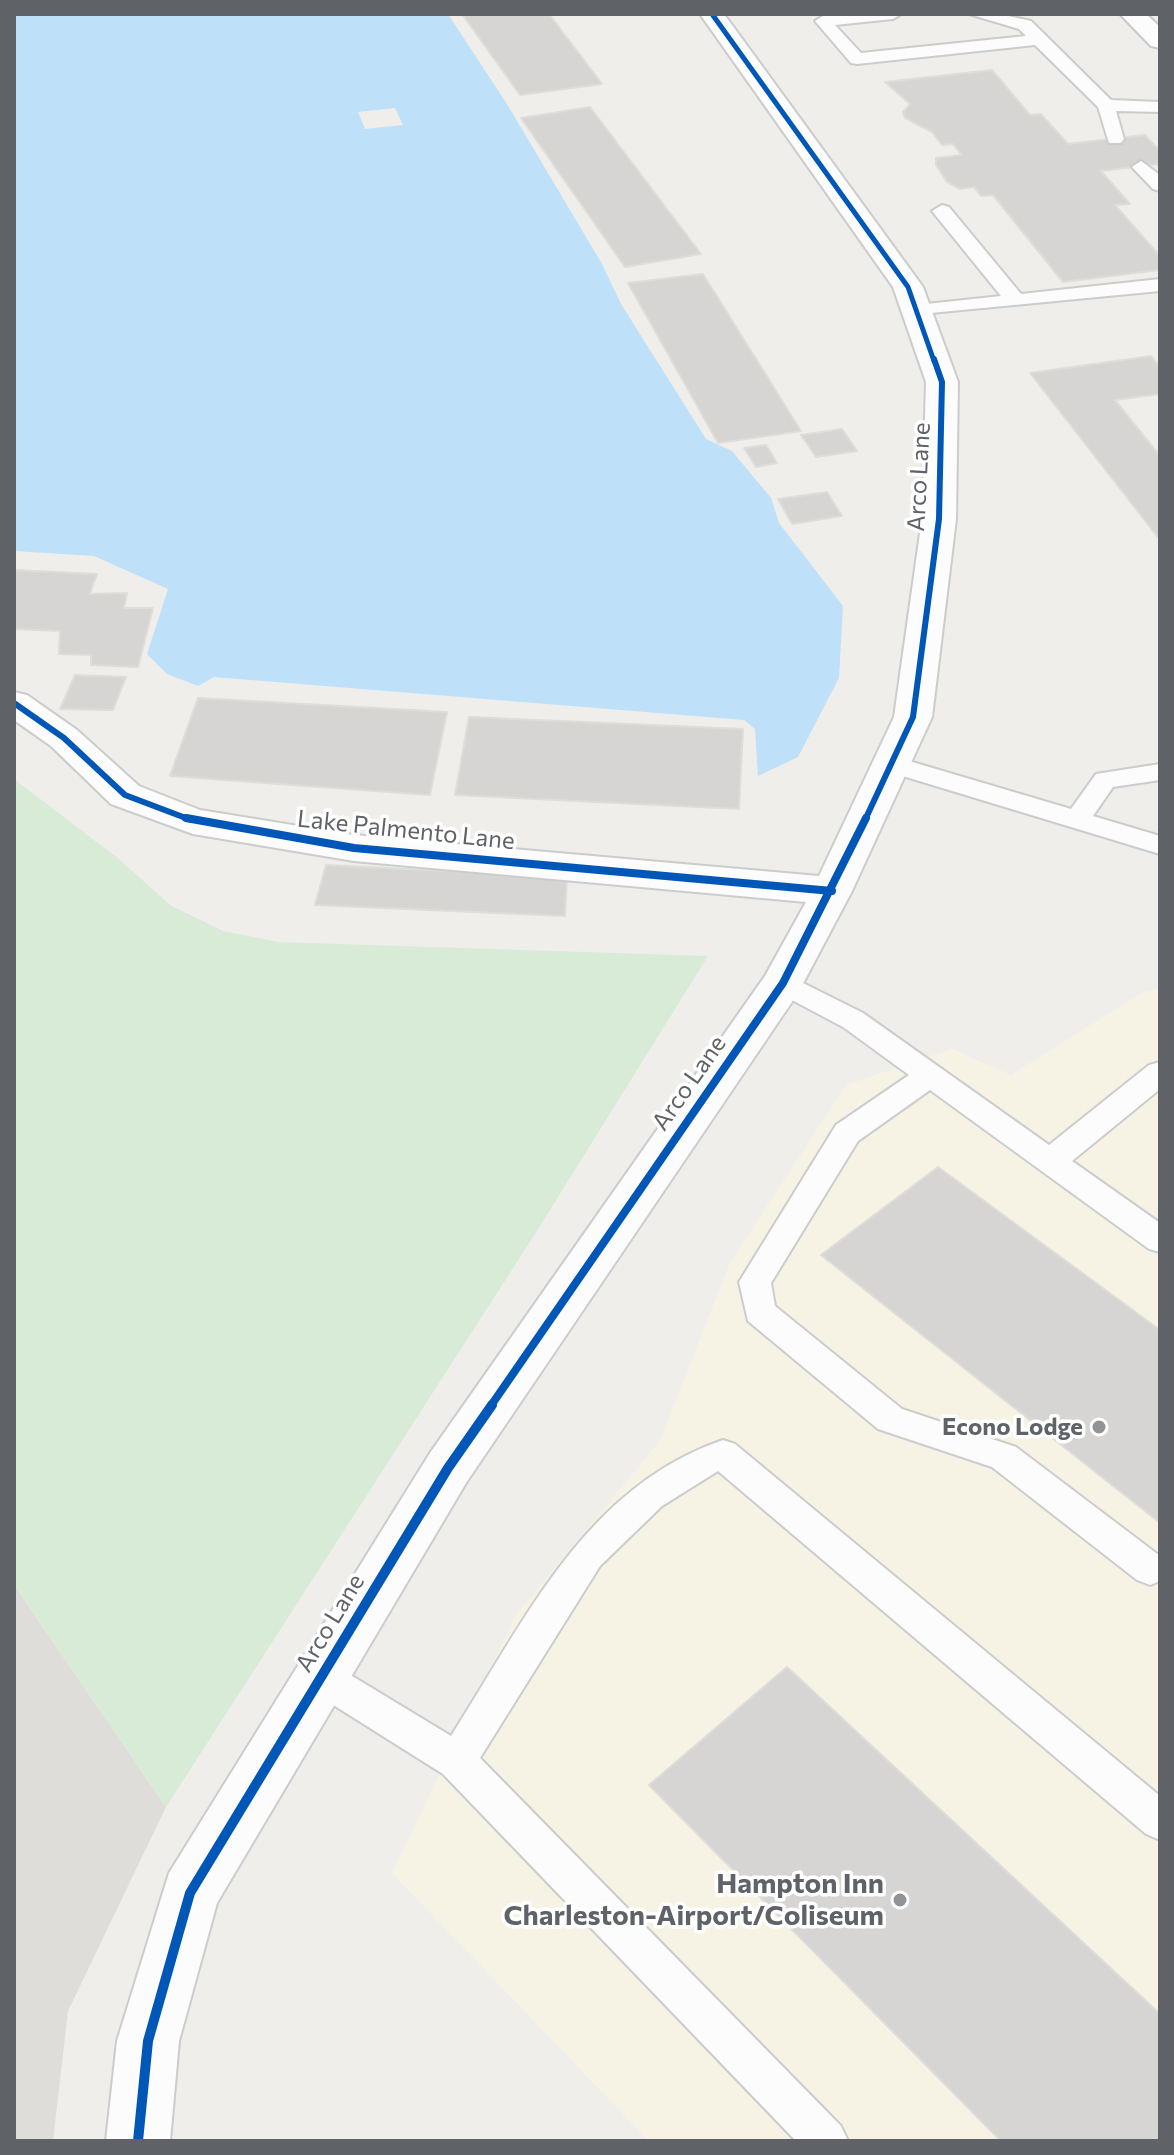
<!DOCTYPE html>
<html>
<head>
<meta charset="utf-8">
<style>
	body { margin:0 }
	#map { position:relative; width:1174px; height:2155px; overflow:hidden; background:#efeeea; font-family:Commissioner,sans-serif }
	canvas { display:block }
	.frame { position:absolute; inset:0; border:16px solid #5f6368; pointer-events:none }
</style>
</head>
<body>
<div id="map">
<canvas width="1174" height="2155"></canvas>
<div class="frame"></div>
</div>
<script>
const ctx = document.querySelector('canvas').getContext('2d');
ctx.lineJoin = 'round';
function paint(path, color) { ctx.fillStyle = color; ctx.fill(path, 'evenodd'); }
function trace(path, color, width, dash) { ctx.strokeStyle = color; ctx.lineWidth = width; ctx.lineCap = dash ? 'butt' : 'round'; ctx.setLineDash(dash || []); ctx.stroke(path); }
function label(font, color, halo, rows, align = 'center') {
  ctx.font = font + ' Commissioner,sans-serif'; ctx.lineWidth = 7; ctx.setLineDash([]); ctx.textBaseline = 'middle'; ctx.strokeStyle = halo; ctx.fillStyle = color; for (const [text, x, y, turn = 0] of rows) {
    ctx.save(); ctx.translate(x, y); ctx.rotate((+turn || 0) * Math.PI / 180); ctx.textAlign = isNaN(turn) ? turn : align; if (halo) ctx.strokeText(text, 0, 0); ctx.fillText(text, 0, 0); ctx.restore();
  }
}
paint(new Path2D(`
	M 1160,989 L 1160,2141 L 649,2141 L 392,1873 L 516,1615 L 659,1442 L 730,1263 L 846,1085 L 952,1049 L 1011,1075 L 1143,992 Z`), '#f7f3e4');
paint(new Path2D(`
	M 14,1585 L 166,1807 L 68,2011 L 53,2141 L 14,2141 Z`), '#dfddda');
paint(new Path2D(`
	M 14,779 L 119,859 L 170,905 L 223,931 L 278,942 L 708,956 L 535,1234 L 166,1807 L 14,1585 Z`), '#d8ebd6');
paint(new Path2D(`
	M 14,14 L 448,14 L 507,104 L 602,264 L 621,304 L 706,439 L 732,451 L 771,498 L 779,523 L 843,606 L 839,678 L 798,757 L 758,776 L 755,729 L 744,720 L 214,677 L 198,686 L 167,674 L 147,654 L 168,589 L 94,556 L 14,551 Z`), '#bfe0f9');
paint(new Path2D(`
	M 395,108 L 403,125 L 365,129 L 358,112 Z`), '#efeeea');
const building = new Path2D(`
	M 462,14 L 549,14 L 602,84 L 520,95 Z
	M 992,70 L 1030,115 L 1041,114 L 1068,144 L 1145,135 L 1160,151 L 1160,164 L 1101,171 L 1130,204 L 1115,205 L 1160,256 L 1160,270 L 1063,282 L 993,195 L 981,196 L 974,187 L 960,189 L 947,182 L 936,165 L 936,158 L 962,155 L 953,144 L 942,145 L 932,132 L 905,118 L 903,112 L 910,104 L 885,82 Z
	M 590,107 L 701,254 L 625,267 L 521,118 Z
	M 703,274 L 801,431 L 718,443 L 628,283 Z
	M 1151,356 L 1160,367 L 1160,394 L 1115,400 L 1160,456 L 1160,540 L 1030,373 Z
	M 842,429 L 857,451 L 816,457 L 801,435 Z
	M 766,445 L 777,463 L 756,467 L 744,448 Z
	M 827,492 L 842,516 L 792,524 L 778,499 Z
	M 14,570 L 97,574 L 90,594 L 127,593 L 124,608 L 153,608 L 138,667 L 91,665 L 91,655 L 59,654 L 60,631 L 14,629 Z
	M 75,675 L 126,677 L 113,710 L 60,709 Z
	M 198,698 L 447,712 L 430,795 L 170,776 Z
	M 469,717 L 743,729 L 739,809 L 455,795 Z
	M 326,865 L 567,877 L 565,916 L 315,905 Z
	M 938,1167 L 1160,1330 L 1160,1523 L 821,1255 Z
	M 787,1667 L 1160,2014 L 1160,2141 L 1001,2141 L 649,1785 Z`);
paint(building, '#d6d5d3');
trace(building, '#deddd9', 2);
const service = new Path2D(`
	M 843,14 L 901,14 L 893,19 L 835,25 L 861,53 L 1026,36 L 1019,29 L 969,14 L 999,14 L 1031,21 L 1111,100 L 1160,102 L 1160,112 L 1116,111 L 1124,139 L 1121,143 L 1109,143 L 1098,107 L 1035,45 L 857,64 L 851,63 L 815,21 L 823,16 Z
	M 1141,161 L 1160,175 L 1160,191 L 1153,189 L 1132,167 Z
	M 942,205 L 949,207 L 1021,294 L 1160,279 L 1160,291 L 910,315 L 907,311 L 917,305 L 1001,296 L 932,211 Z
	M 892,756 L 1071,809 L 1096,774 L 1160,764 L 1160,780 L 1113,787 L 1093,816 L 1160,836 L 1160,854 L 883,770 L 879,764 L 883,758 Z
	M 783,973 L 863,1013 L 1049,1145 L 1149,1065 L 1160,1062 L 1160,1089 L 1072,1161 L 1160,1223 L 1160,1252 L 1149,1249 L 930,1090 L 858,1141 L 771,1283 L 775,1306 L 902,1409 L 1016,1447 L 1160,1556 L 1160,1581 L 1150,1585 L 1137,1580 L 992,1467 L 878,1429 L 748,1321 L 739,1282 L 836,1125 L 909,1075 L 843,1027 L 773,990 L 769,983 L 773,976 Z
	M 723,1440 L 735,1444 L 1160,1796 L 1160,1840 L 1146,1834 L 718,1471 L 662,1506 L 600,1566 L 480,1758 L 841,2126 L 848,2141 L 796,2141 L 443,1774 L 308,1689 L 302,1677 L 308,1665 L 321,1660 L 334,1665 L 451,1736 C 525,1621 585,1487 723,1440 Z`);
const minor = new Path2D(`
	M 700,14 L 724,14 L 923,287 L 958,382 L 956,519 L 932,717 L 852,891 L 798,993 L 466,1483 L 217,1903 L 179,2041 L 170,2141 L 106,2141 L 117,2041 L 169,1873 L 430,1453 L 765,976 L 806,902 L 354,861 L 193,834 L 111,804 L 51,746 L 14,720 L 14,692 L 27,695 L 77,730 L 139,786 L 200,810 L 354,835 L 819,876 L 894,717 L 922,519 L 926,382 L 893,287 Z`);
const secondary = new Path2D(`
	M 1120,14 L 1146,14 L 1160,27 L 1160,48 L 1151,46 Z`);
trace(service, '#cbcccc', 4);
trace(minor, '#cbcccc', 4);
trace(secondary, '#cacacb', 4);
paint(service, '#fdfcfc');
paint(minor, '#fdfcfc');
paint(secondary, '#fdfcfc');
trace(new Path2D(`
	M 712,14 L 908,287 L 934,361`), '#0057b8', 5);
trace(new Path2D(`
	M 14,703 L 64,738 L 125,795 L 191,820
	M 865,820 L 913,717 L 939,519 L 942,382 L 934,359`), '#0057b8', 6);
trace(new Path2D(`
	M 186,818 L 354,848 L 832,891
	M 490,1407 L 783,983 L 866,818`), '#0057b8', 8);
trace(new Path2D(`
	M 138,2141 L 148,2041 L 190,1893 L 448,1468 L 492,1405`), '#0057b8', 10);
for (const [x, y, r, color] of [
	[1099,1427,8,"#919496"],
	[900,1900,8,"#919496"]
]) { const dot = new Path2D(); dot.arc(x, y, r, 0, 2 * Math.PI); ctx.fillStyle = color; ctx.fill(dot); trace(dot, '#fff', 3); }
label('24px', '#5f6368', '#fff', [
	["Arco Lane",919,477,-87],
	["Lake Palmento Lane",406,830,6],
	["Arco Lane",689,1083,-55],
	["Arco Lane",330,1623,-59]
]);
label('bold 24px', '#5f6368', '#fff', [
	["Econo Lodge",1083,1427]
], 'right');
label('bold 28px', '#5f6368', '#fff', [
	["Hampton Inn",884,1884],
	["Charleston-Airport/Coliseum",884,1916]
], 'right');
</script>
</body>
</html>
